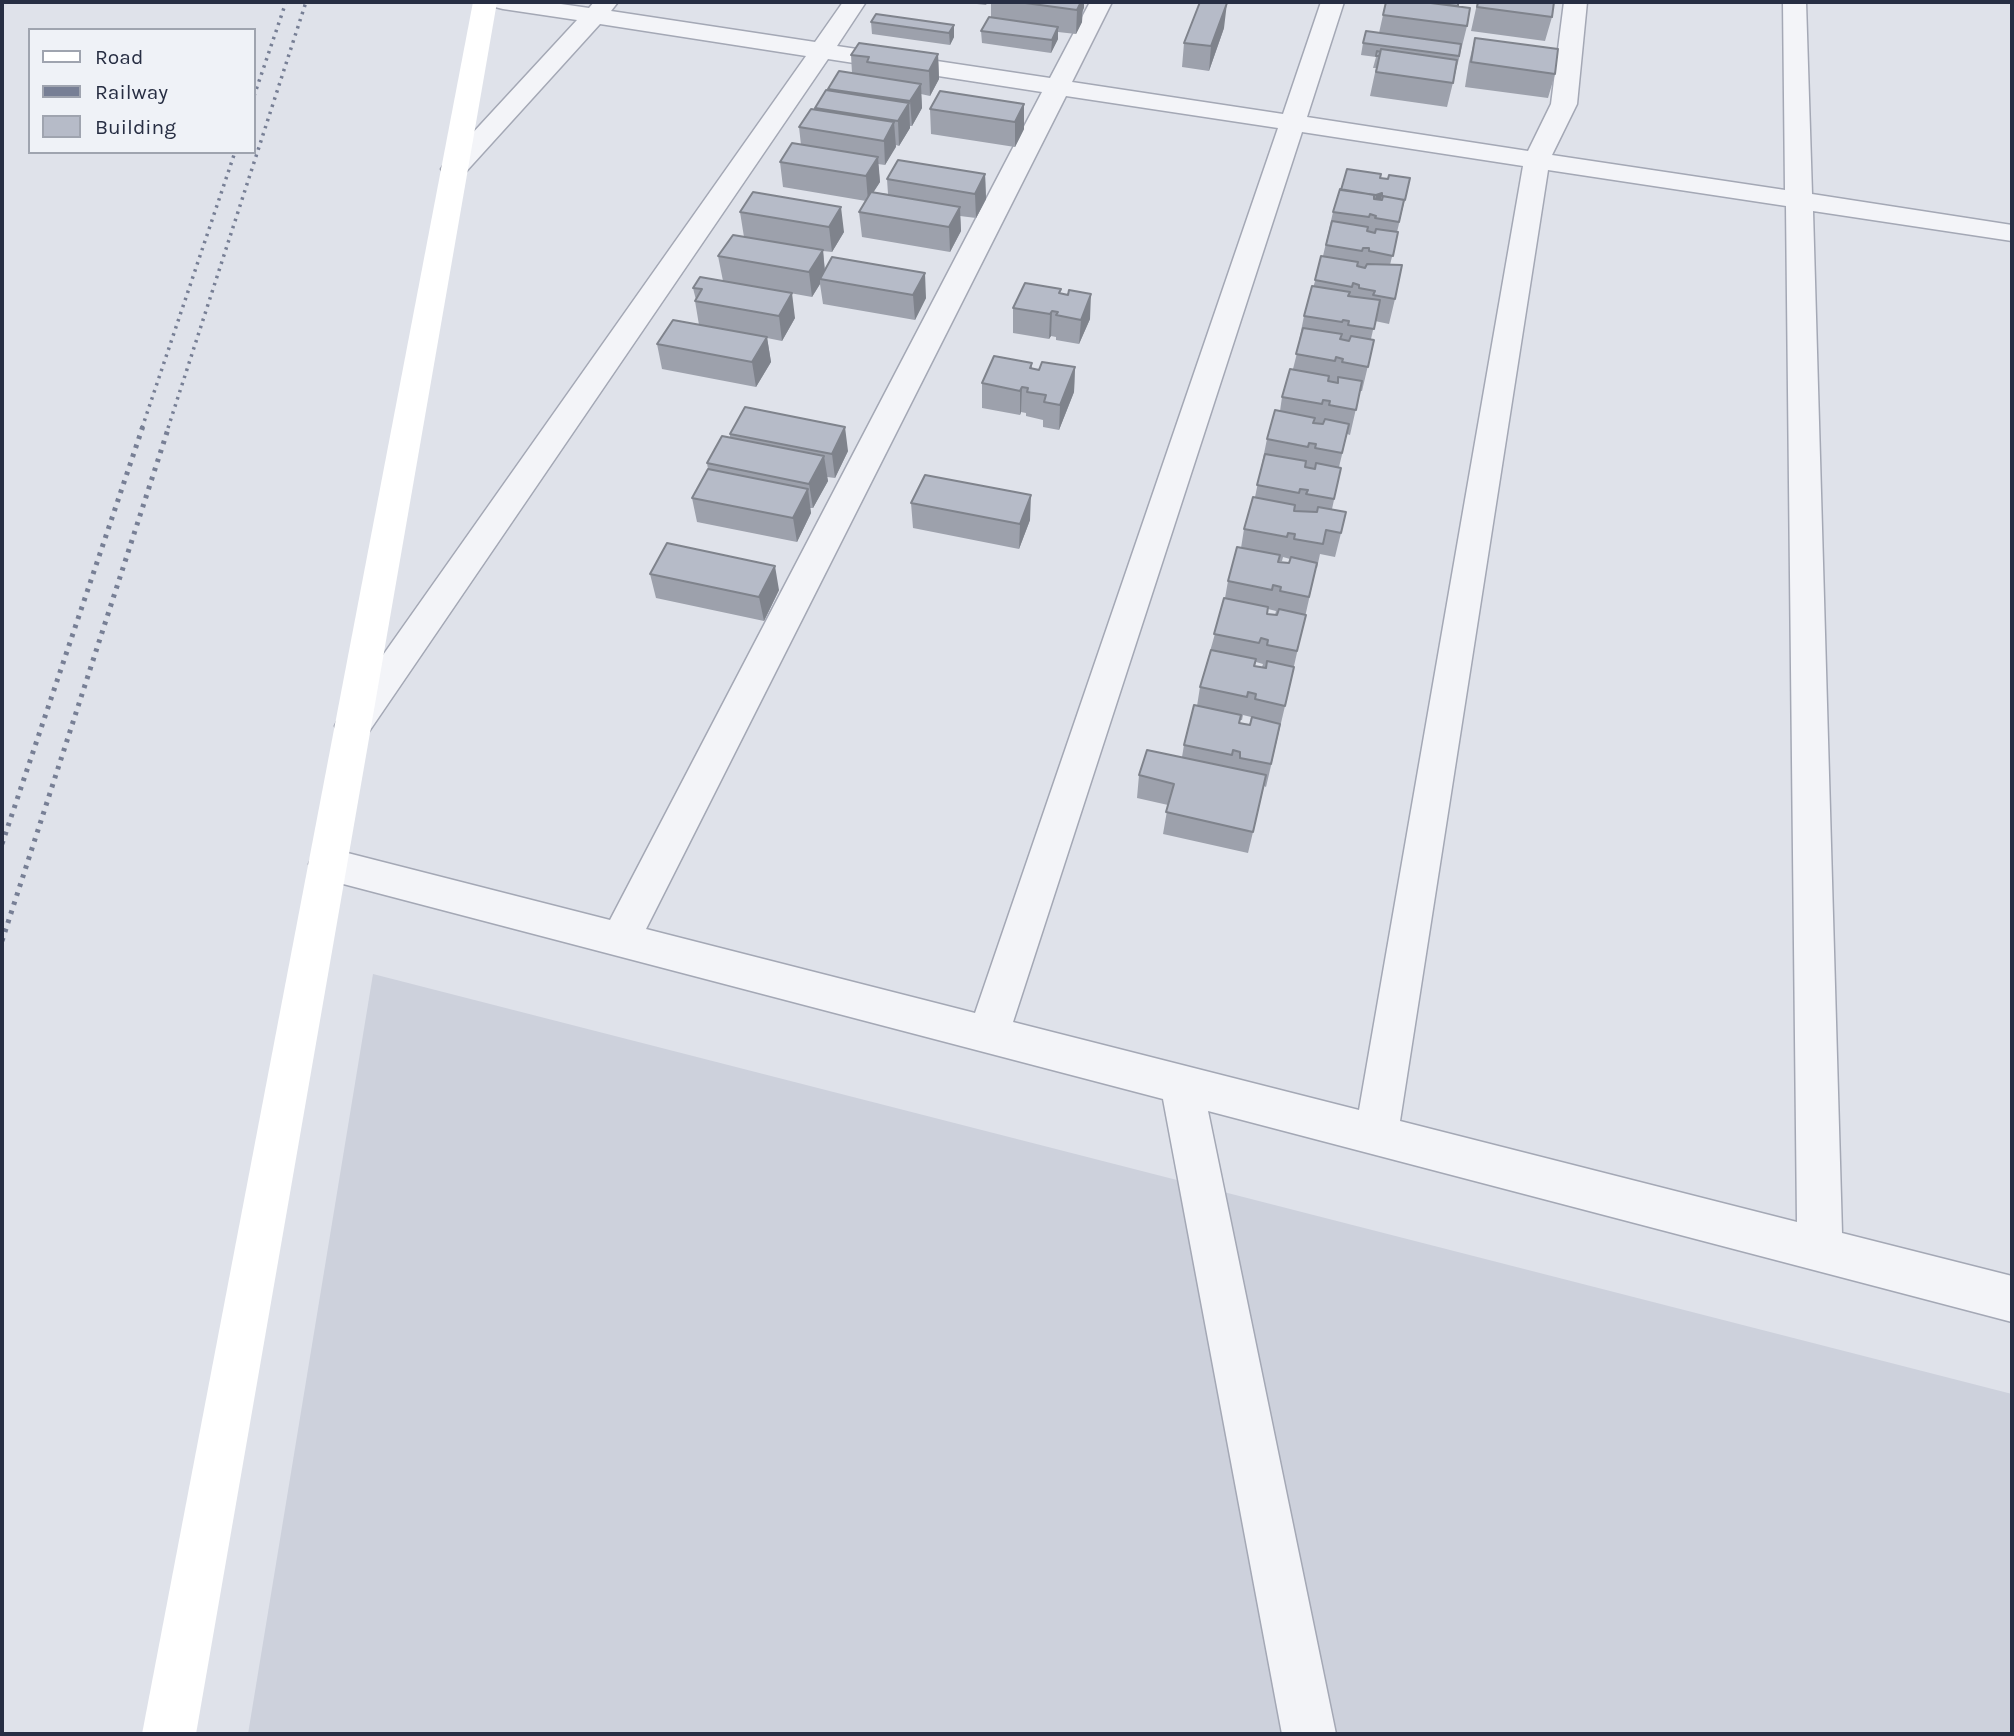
<!DOCTYPE html>
<html>
<head>
<meta charset="utf-8">
<style>
	body { margin:0 }
	#map { position:relative; width:2014px; height:1736px; overflow:hidden; background:#dfe2ea; font-family:Karla,sans-serif }
	canvas { display:block }
	.frame { position:absolute; inset:0; border:4px solid #272e43; pointer-events:none }
	.legend { position:absolute; left:28px; top:28px; width:228px; height:126px; box-sizing:border-box; background:#eff2f7; border:2px solid #9fa4af; margin:0; padding:9px 12px; list-style:none; font-size:21px; color:#272e43 }
	.legend li { display:flex; align-items:center; gap:14px; height:35px }
	.legend b { width:35px; border:2px solid #9fa4af }
</style>
</head>
<body>
<div id="map">
<canvas width="2014" height="1736"></canvas>
<div class="frame"></div>
<ul class="legend">
<li><b style="height:9px;background:#fff"></b>Road</li>
<li><b style="height:9px;background:#777f95"></b>Railway</li>
<li><b style="height:19px;background:#b6bbc8"></b>Building</li>
</ul>
</div>
<script>
const ctx = document.querySelector('canvas').getContext('2d');
ctx.lineJoin = 'round';
function paint(path, color) { ctx.fillStyle = color; ctx.fill(path, 'evenodd'); }
function trace(path, color, width, dash) { ctx.strokeStyle = color; ctx.lineWidth = width; ctx.lineCap = dash ? 'butt' : 'round'; ctx.setLineDash(dash || []); ctx.stroke(path); }
paint(new Path2D(`
	M 373,974 L 2012,1394 L 2012,1734 L 248,1734 Z`), '#cdd1dc');
const minor = new Path2D(`
	M 491,2 L 547,2 L 589,8 L 594,2 L 618,2 L 611,11 L 815,42 L 843,2 L 866,2 L 837,46 L 1050,78 L 1090,2 L 1112,2 L 1072,82 L 1283,114 L 1321,2 L 1344,2 L 1307,117 L 1528,151 L 1551,104 L 1564,2 L 1587,2 L 1577,104 L 1552,155 L 1785,190 L 1783,2 L 1806,2 L 1812,194 L 2012,225 L 2012,241 L 1813,211 L 1842,1233 L 2012,1276 L 2012,1322 L 1208,1111 L 1336,1734 L 1282,1734 L 1163,1099 L 328,880 L 314,875 L 309,864 L 314,853 L 328,848 L 610,920 L 1042,92 L 828,59 L 366,736 L 353,740 L 340,736 L 335,726 L 340,716 L 806,56 L 600,24 L 463,175 L 445,175 L 441,169 L 445,163 L 577,20 L 503,9 L 495,7 ZM 1066,96 L 1278,128 L 975,1013 L 646,929 ZM 1302,132 L 1523,166 L 1359,1110 L 1013,1022 ZM 1548,170 L 1786,206 L 1797,1222 L 1400,1121 Z`);
trace(minor, '#a4a8b5', 3);
paint(minor, '#f3f4f8');
paint(new Path2D(`
	M 473,2 L 497,2 L 196,1734 L 142,1734 Z`), '#fff');
trace(new Path2D(`
	M 254,96 L 286,2
	M 142,428 L 235,152
	M 168,428 L 306,2`), '#777f95', 3.5, [2.5, 5]);
trace(new Path2D(`
	M 2,844 L 143,426
	M 2,941 L 169,426`), '#777f95', 5, [3.5, 6]);
paint(new Path2D(`
	M 959,2 L 988,2 L 986,5 Z
	M 991,2 L 1084,2 L 1082,22 L 1076,34 L 1058,32 L 1058,39 L 1051,53 L 982,43 L 981,31 L 991,18 Z
	M 1474,2 L 1554,2 L 1552,17 L 1545,41 L 1471,31 L 1477,4 L 1474,4 Z
	M 1458,6 L 1467,26 L 1447,107 L 1370,96 L 1376,68 L 1373,68 L 1376,57 L 1361,55 L 1363,43 L 1379,33 L 1383,15 Z
	M 871,22 L 954,25 L 954,37 L 950,45 L 872,34 Z
	M 1224,28 L 1209,71 L 1182,67 L 1184,43 Z
	M 1475,38 L 1555,74 L 1548,98 L 1465,87 L 1469,62 Z
	M 938,54 L 939,79 L 930,96 L 921,94 L 922,108 L 912,126 L 910,126 L 910,128 L 899,146 L 896,145 L 885,165 L 878,164 L 880,182 L 873,192 L 888,194 L 887,179 L 985,174 L 986,199 L 976,218 L 960,216 L 961,231 L 950,252 L 862,237 L 859,212 L 866,201 L 783,187 L 780,162 L 801,145 L 799,127 L 815,110 L 815,108 L 828,91 L 828,89 L 852,73 L 851,55 Z
	M 1024,104 L 1024,129 L 1015,147 L 931,134 L 930,109 Z
	M 1380,178 L 1388,179 L 1410,178 L 1397,232 L 1398,232 L 1390,265 L 1395,299 L 1389,324 L 1375,321 L 1371,339 L 1374,340 L 1362,391 L 1360,391 L 1350,435 L 1347,434 L 1339,467 L 1341,468 L 1332,509 L 1341,533 L 1335,557 L 1320,554 L 1317,568 L 1316,568 L 1285,706 L 1266,787 L 1264,786 L 1248,853 L 1163,834 L 1168,805 L 1137,798 L 1139,775 L 1182,757 L 1184,745 L 1197,706 L 1200,687 L 1225,598 L 1228,581 L 1241,548 L 1244,529 L 1255,497 L 1267,439 L 1280,411 L 1282,397 L 1293,369 L 1300,341 L 1299,341 L 1304,316 L 1323,256 L 1333,212 ZM 1283,557 L 1290,559 L 1289,563 L 1279,562 L 1279,561 L 1282,561 ZM 1268,609 L 1276,611 L 1275,615 L 1267,614 ZM 1256,662 L 1263,664 L 1262,667 L 1255,666 ZM 1243,715 L 1251,717 L 1250,725 L 1240,723 L 1240,720 L 1242,720 Z
	M 753,192 L 844,232 L 832,252 L 823,251 L 825,270 L 926,298 L 915,320 L 823,304 L 820,284 L 812,297 L 723,281 L 718,256 L 744,237 L 740,212 Z
	M 700,277 L 795,318 L 782,341 L 767,338 L 771,362 L 756,387 L 662,369 L 657,344 L 699,325 L 695,301 L 696,300 L 693,288 Z
	M 1061,294 L 1090,319 L 1079,344 L 1056,340 L 1056,337 L 1051,336 L 1049,339 L 1013,333 L 1013,308 Z
	M 1032,363 L 1032,368 L 1039,370 L 1075,367 L 1074,392 L 1059,430 L 1043,427 L 1043,420 L 1026,416 L 1026,413 L 1021,412 L 1020,415 L 982,408 L 982,383 Z
	M 730,434 L 848,451 L 835,478 L 827,477 L 828,481 L 813,508 L 810,508 L 811,513 L 797,542 L 697,522 L 692,498 L 708,469 L 707,463 L 730,438 Z
	M 911,503 L 1030,520 L 1019,549 L 913,528 Z
	M 650,574 L 779,590 L 764,621 L 656,598 Z`), '#9da1ac');
paint(new Path2D(`
	M 1081,2 L 1084,2 L 1084,8 L 1082,12 L 1082,22 L 1076,34 L 1077,10 Z
	M 1227,3 L 1224,28 L 1209,71 L 1211,46 Z
	M 954,25 L 954,37 L 950,45 L 949,33 Z
	M 1058,27 L 1058,39 L 1051,53 L 1052,40 Z
	M 938,54 L 939,79 L 930,96 L 929,71 Z
	M 921,84 L 922,108 L 912,126 L 910,101 Z
	M 909,103 L 910,128 L 899,146 L 898,121 Z
	M 1024,104 L 1024,129 L 1015,147 L 1015,122 Z
	M 894,122 L 896,147 L 885,165 L 884,141 Z
	M 878,157 L 880,182 L 868,201 L 866,176 Z
	M 985,174 L 986,199 L 976,218 L 975,194 Z
	M 1382,193 L 1380,206 L 1373,208 L 1376,195 Z
	M 841,207 L 844,232 L 832,252 L 829,227 Z
	M 960,207 L 961,231 L 950,252 L 949,227 Z
	M 823,250 L 825,275 L 820,279 L 820,284 L 812,297 L 809,272 Z
	M 925,273 L 926,298 L 915,320 L 913,295 Z
	M 792,293 L 795,318 L 782,341 L 779,316 Z
	M 1091,294 L 1090,319 L 1079,344 L 1081,320 Z
	M 1052,311 L 1051,336 L 1049,339 L 1050,314 Z
	M 767,337 L 771,362 L 756,387 L 752,362 Z
	M 1075,367 L 1074,392 L 1059,430 L 1060,405 Z
	M 1022,387 L 1021,412 L 1020,415 L 1020,391 Z
	M 845,427 L 848,451 L 835,478 L 832,454 Z
	M 824,456 L 828,481 L 813,508 L 809,484 Z
	M 808,489 L 811,513 L 797,542 L 793,518 Z
	M 1031,495 L 1030,520 L 1019,549 L 1020,524 Z
	M 775,566 L 779,590 L 764,621 L 759,597 Z`), '#7f838c');
const building = new Path2D(`
	M 1018,2 L 1081,2 L 1077,10 Z
	M 1200,2 L 1214,2 L 1227,3 L 1211,46 L 1184,43 Z
	M 1386,2 L 1423,2 L 1470,8 L 1467,26 L 1383,15 Z
	M 1423,2 L 1458,2 L 1458,6 Z
	M 1478,2 L 1554,2 L 1552,17 L 1477,7 Z
	M 876,14 L 954,25 L 949,33 L 871,22 Z
	M 989,17 L 1058,27 L 1052,40 L 981,31 Z
	M 1366,31 L 1461,44 L 1459,56 L 1363,43 Z
	M 1475,38 L 1558,49 L 1555,74 L 1471,62 Z
	M 859,43 L 938,54 L 929,71 L 867,62 L 869,57 L 851,55 Z
	M 1381,49 L 1457,60 L 1453,83 L 1376,72 Z
	M 1377,51 L 1380,52 L 1379,56 L 1376,56 Z
	M 839,71 L 921,84 L 910,101 L 828,89 Z
	M 826,90 L 909,103 L 898,121 L 815,108 Z
	M 940,91 L 1024,104 L 1015,122 L 930,109 Z
	M 811,109 L 894,122 L 884,141 L 799,127 Z
	M 792,143 L 878,157 L 866,176 L 780,162 Z
	M 898,160 L 985,174 L 975,194 L 887,179 Z
	M 1347,169 L 1381,174 L 1380,178 L 1388,179 L 1389,175 L 1410,178 L 1405,200 L 1382,196 L 1382,193 L 1376,195 L 1341,190 Z
	M 1340,189 L 1374,195 L 1374,199 L 1382,200 L 1383,196 L 1404,200 L 1399,222 L 1375,218 L 1376,216 L 1370,214 L 1369,217 L 1333,212 Z
	M 753,192 L 841,207 L 829,227 L 740,212 Z
	M 871,192 L 960,207 L 949,227 L 859,212 Z
	M 1332,221 L 1368,227 L 1367,231 L 1375,233 L 1376,229 L 1398,232 L 1393,256 L 1369,251 L 1369,248 L 1363,248 L 1362,251 L 1326,245 Z
	M 733,235 L 823,250 L 809,272 L 718,256 Z
	M 1321,256 L 1358,262 L 1357,266 L 1365,268 L 1367,264 L 1402,265 L 1395,299 L 1373,295 L 1375,291 L 1359,288 L 1359,285 L 1353,283 L 1352,287 L 1315,280 Z
	M 832,257 L 925,273 L 913,295 L 820,279 Z
	M 700,277 L 792,293 L 779,316 L 695,301 L 702,289 L 693,288 Z
	M 1025,283 L 1061,289 L 1059,293 L 1068,295 L 1069,290 L 1091,294 L 1081,320 L 1056,315 L 1058,312 L 1052,311 L 1050,314 L 1013,308 Z
	M 1312,286 L 1350,292 L 1348,296 L 1380,300 L 1374,329 L 1348,325 L 1349,321 L 1343,320 L 1342,322 L 1304,316 Z
	M 673,320 L 767,337 L 752,362 L 657,344 Z
	M 1303,328 L 1342,334 L 1340,339 L 1349,341 L 1351,336 L 1374,340 L 1368,367 L 1342,362 L 1343,359 L 1336,357 L 1335,361 L 1296,354 Z
	M 994,356 L 1032,363 L 1030,368 L 1039,370 L 1042,362 L 1075,367 L 1060,405 L 1044,402 L 1046,395 L 1027,392 L 1028,388 L 1022,387 L 1020,391 L 982,383 Z
	M 1290,369 L 1329,376 L 1328,381 L 1338,383 L 1338,377 L 1362,381 L 1356,410 L 1329,405 L 1330,401 L 1323,400 L 1322,404 L 1282,397 Z
	M 745,407 L 845,427 L 832,454 L 730,434 Z
	M 1275,410 L 1315,418 L 1313,423 L 1323,424 L 1325,419 L 1349,424 L 1342,453 L 1315,448 L 1316,444 L 1309,443 L 1308,447 L 1267,439 Z
	M 722,436 L 824,456 L 809,484 L 707,463 Z
	M 1265,454 L 1306,461 L 1305,467 L 1315,469 L 1316,463 L 1341,468 L 1334,499 L 1306,494 L 1308,490 L 1300,489 L 1299,493 L 1257,485 Z
	M 708,469 L 808,489 L 793,518 L 692,498 Z
	M 925,475 L 1031,495 L 1020,524 L 911,503 Z
	M 1253,497 L 1295,505 L 1294,511 L 1317,512 L 1318,507 L 1346,512 L 1341,533 L 1326,530 L 1323,544 L 1294,539 L 1295,534 L 1288,533 L 1287,537 L 1244,529 Z
	M 667,543 L 775,566 L 759,597 L 650,574 Z
	M 1237,547 L 1280,555 L 1278,562 L 1289,563 L 1291,557 L 1317,563 L 1309,597 L 1280,591 L 1281,587 L 1273,585 L 1272,590 L 1228,581 Z
	M 1224,598 L 1268,607 L 1267,614 L 1277,615 L 1279,609 L 1306,615 L 1297,651 L 1267,645 L 1268,640 L 1261,638 L 1259,643 L 1214,634 Z
	M 1211,650 L 1256,659 L 1254,666 L 1266,668 L 1267,661 L 1294,667 L 1285,706 L 1255,699 L 1256,694 L 1248,692 L 1247,697 L 1200,687 Z
	M 1194,705 L 1241,715 L 1239,723 L 1250,725 L 1252,717 L 1280,724 L 1271,764 L 1240,758 L 1240,752 L 1233,750 L 1232,755 L 1184,745 Z
	M 1147,750 L 1266,775 L 1253,832 L 1166,812 L 1174,784 L 1139,775 Z`);
paint(building, '#b6bbc8');
trace(building, '#7f838c', 2);
</script>
</body>
</html>
